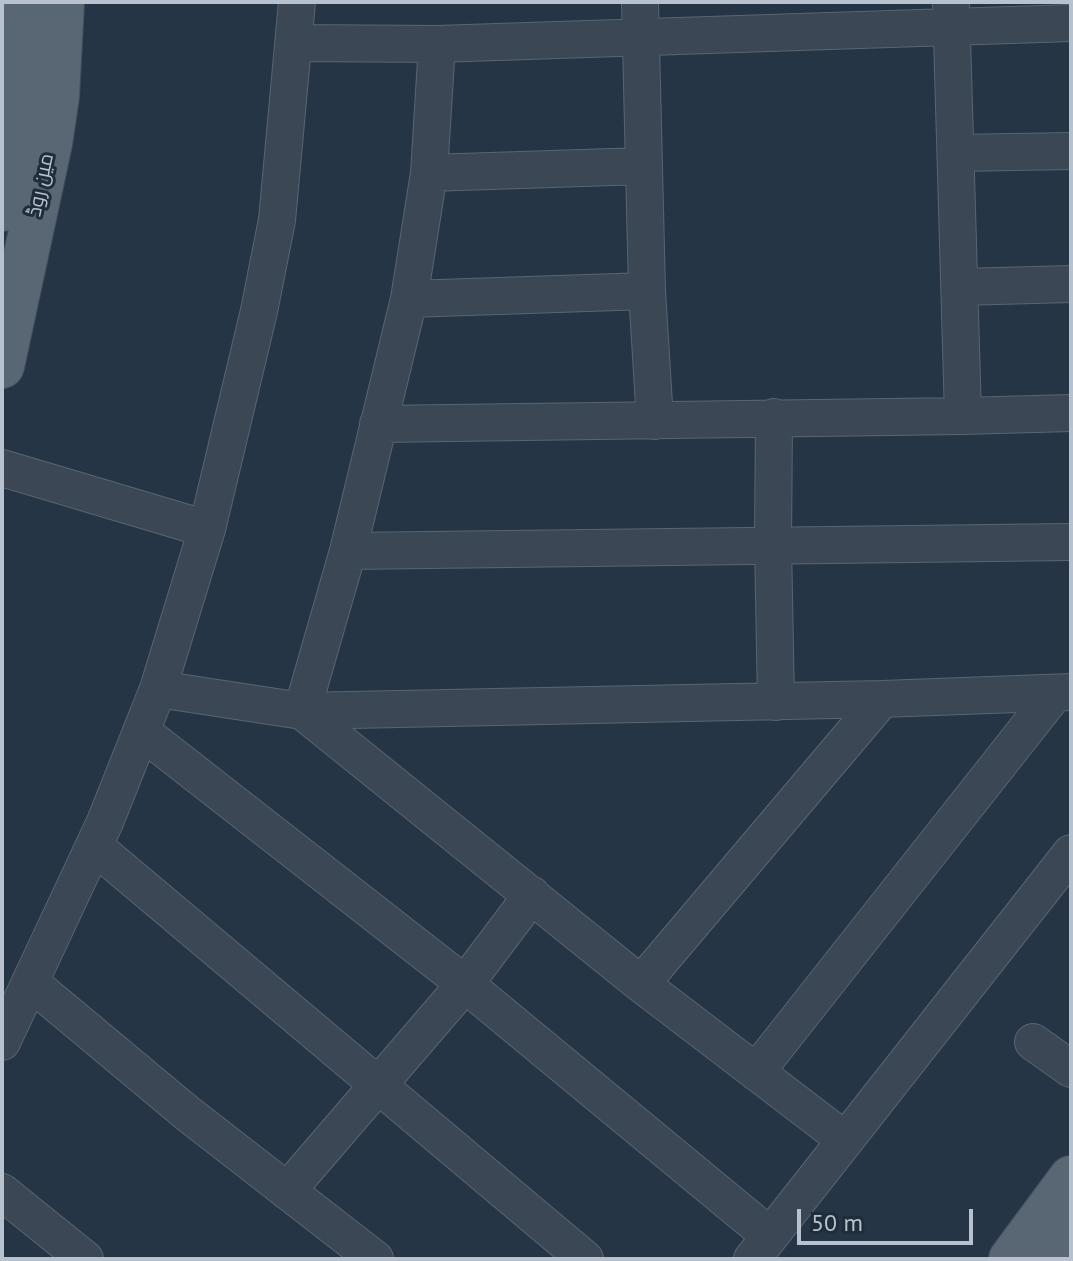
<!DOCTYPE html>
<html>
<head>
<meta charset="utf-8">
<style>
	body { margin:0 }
	#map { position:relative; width:1073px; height:1261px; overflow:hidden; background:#263545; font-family:"PT Sans",sans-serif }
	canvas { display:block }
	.frame { position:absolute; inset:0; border:4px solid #b8c2ce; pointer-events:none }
	.scale { position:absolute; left:797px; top:1209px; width:176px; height:36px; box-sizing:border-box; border:4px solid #b8c2ce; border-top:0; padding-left:10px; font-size:24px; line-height:28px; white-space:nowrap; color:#b8c2ce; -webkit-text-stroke:6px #1f2c3a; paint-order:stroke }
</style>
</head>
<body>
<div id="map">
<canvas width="1073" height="1261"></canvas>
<div class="frame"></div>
<div class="scale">50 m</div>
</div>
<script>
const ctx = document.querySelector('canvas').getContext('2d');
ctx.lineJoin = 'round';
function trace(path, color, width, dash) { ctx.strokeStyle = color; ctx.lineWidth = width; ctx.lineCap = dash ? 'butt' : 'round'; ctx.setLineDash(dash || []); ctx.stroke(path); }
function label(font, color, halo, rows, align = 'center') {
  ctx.font = font + ' "PT Sans",Cairo,sans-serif'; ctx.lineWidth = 6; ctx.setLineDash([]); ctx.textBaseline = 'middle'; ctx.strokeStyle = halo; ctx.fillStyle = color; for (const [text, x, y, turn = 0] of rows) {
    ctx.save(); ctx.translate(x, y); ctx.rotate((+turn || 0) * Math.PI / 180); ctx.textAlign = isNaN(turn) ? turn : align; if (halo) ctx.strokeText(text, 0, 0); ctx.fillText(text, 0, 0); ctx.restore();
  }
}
const minor = new Path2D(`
	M 640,2 L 647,291 L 655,421
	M 951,2 L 963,416
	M 295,43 L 437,44 L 1071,23
	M 437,44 L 429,173 L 409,299 L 348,551 L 302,711 L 641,984 L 844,1139
	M 956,153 L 1071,151
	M 429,173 L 644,166
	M 960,287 L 1071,284
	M 409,299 L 647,291
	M 774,417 L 773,544 L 776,702
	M 378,424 L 963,416 L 1071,413
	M 2,468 L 207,529
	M 348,551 L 1071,542
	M 158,689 L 302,711 L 882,699 L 1071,692
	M 141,731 L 465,984 L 770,1236
	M 94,846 L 585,1259
	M 30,982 L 187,1113 L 375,1259
	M 641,984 L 882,699
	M 2,1042 L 105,822 L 158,689 L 207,529 L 259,311 L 277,220 L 297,2
	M 1033,1042 L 1071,1069
	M 756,1072 L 1055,693
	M 287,1191 L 465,984 L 532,895
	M 2,1192 L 85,1259
	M 752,1259 L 1071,853`);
const major = new Path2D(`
	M 2,209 L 17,139 L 23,94 L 26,2
	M 2,366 L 50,143 L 57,96 L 62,2
	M 1011,1259 L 1071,1178
	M 1052,1259 L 1071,1235`);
trace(minor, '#596572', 38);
trace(major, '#44505e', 46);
trace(minor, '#3b4754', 36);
trace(major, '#596674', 44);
label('20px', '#b8c2ce', '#1f2c3a', [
	["مین روڈ",41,185,-78]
]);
</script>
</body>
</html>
